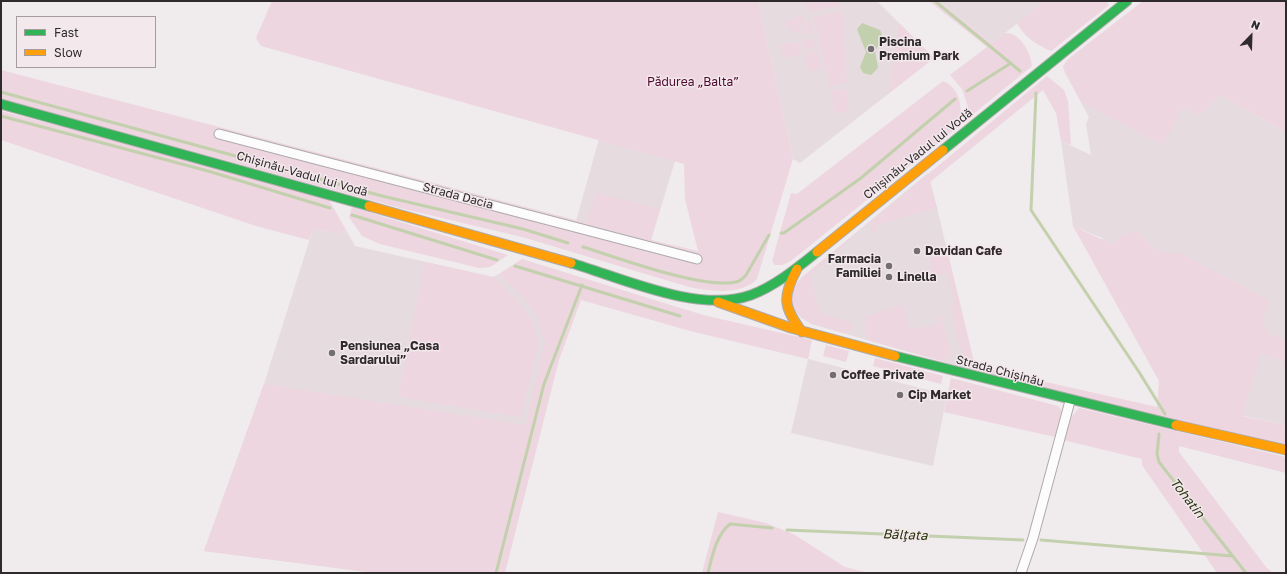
<!DOCTYPE html>
<html>
<head>
<meta charset="utf-8">
<style>
	body { margin:0 }
	#map { position:relative; width:1287px; height:574px; overflow:hidden; background:#f0ebed; font-family:"Golos Text",sans-serif }
	canvas { display:block }
	.frame { position:absolute; inset:0; border:2px solid #2f2b2c; pointer-events:none }
	.legend { position:absolute; left:16px; top:16px; width:140px; height:52px; box-sizing:border-box; background:#f3e8ec; border:1px solid #a59c9f; margin:0; padding:5px 7px; list-style:none; font-size:12px; color:#2f2b2c }
	.legend li { display:flex; align-items:center; gap:8px; height:20px }
	.legend b { width:20px; border:1px solid #a59c9f }
	.north { position:absolute; left:1231px; top:16px; width:40px; height:40px; -webkit-text-stroke:3px #f3e8ec; paint-order:stroke; rotate:23deg; font-size:11px; font-weight:700; line-height:16px; text-align:center; color:#2f2b2c }
	.north::after { content:''; display:block; margin:auto; width:14px; height:18px; background:#2f2b2c; clip-path:polygon(50% 0,100% 100%,50% 72%,0 100%) }
</style>
</head>
<body>
<div id="map">
<canvas width="1287" height="574"></canvas>
<div class="frame"></div>
<ul class="legend">
<li><b style="height:5px;background:#30b455"></b>Fast</li>
<li><b style="height:5px;background:#ff9f0a"></b>Slow</li>
</ul>
<div class="north">N</div>
</div>
<script>
const ctx = document.querySelector('canvas').getContext('2d');
ctx.lineJoin = 'round';
function paint(path, color) { ctx.fillStyle = color; ctx.fill(path, 'evenodd'); }
function trace(path, color, width, dash) { ctx.strokeStyle = color; ctx.lineWidth = width; ctx.lineCap = dash ? 'butt' : 'round'; ctx.setLineDash(dash || []); ctx.stroke(path); }
function label(font, color, halo, rows, align = 'center') {
  ctx.font = font + ' "Golos Text",sans-serif'; ctx.lineWidth = 3; ctx.setLineDash([]); ctx.textBaseline = 'middle'; ctx.strokeStyle = halo; ctx.fillStyle = color; for (const [text, x, y, turn = 0] of rows) {
    ctx.save(); ctx.translate(x, y); ctx.rotate((+turn || 0) * Math.PI / 180); ctx.textAlign = isNaN(turn) ? turn : align; if (halo) ctx.strokeText(text, 0, 0); ctx.fillText(text, 0, 0); ctx.restore();
  }
}
paint(new Path2D(`
	M 758,1 L 877,1 L 934,58 L 800,163 L 793,159 Z
	M 938,1 L 1046,1 L 992,43 Z
	M 1063,66 L 1220,95 L 1286,132 L 1286,425 L 1174,401 L 1102,238 L 1073,226 L 1061,141 L 1091,155 L 1086,124 L 1089,117 L 1065,73 Z
	M 599,139 L 675,161 L 651,240 L 576,221 Z
	M 928,173 L 937,208 L 976,371 L 811,324 L 800,317 L 794,309 L 801,278 Z
	M 313,229 L 339,234 L 346,230 L 355,246 L 493,277 L 499,274 L 504,279 L 560,294 L 492,573 L 375,573 L 204,551 L 264,384 Z
	M 808,359 L 947,395 L 933,466 L 791,433 Z`), '#e6dbdf');
paint(new Path2D(`
	M 272,1 L 758,1 L 793,159 L 757,279 C 740,296 711,291 689,287 L 522,237 L 404,209 L 1,99 L 1,70 L 587,223 L 596,192 L 660,209 L 651,240 L 698,251 L 685,199 L 684,164 L 261,46 L 256,38 Z
	M 805,1 L 838,1 L 839,6 L 808,12 Z
	M 929,1 L 938,1 L 992,43 L 1005,33 C 1020,32 1031,53 1032,66 L 971,116 L 962,89 L 950,75 L 987,47 Z
	M 1040,1 L 1106,1 L 1109,4 L 1108,6 L 1051,51 C 1037,45 1024,37 1017,23 L 1042,4 Z
	M 1143,1 L 1286,1 L 1286,132 L 1220,95 L 1199,115 L 1183,107 L 1163,145 L 1081,102 L 1063,66 L 1067,60 Z
	M 842,11 L 847,82 L 830,87 L 814,17 Z
	M 801,16 L 805,21 L 798,34 L 786,27 L 785,21 Z
	M 810,17 L 813,33 L 801,35 Z
	M 899,23 L 934,58 L 888,94 Z
	M 814,39 L 816,48 L 804,50 L 801,41 Z
	M 798,41 L 801,54 L 783,58 L 780,45 Z
	M 817,50 L 821,68 L 809,72 L 804,53 Z
	M 1047,76 L 1064,90 L 1068,101 L 1071,145 L 1061,141 L 1056,113 L 1043,90 L 930,182 L 937,208 L 876,225 L 878,232 L 872,232 L 869,223 Z
	M 943,81 C 961,88 963,110 959,126 L 792,260 L 783,265 L 775,265 L 772,261 L 791,193 L 797,194 Z
	M 847,89 L 849,111 L 835,114 L 831,91 Z
	M 1,111 L 205,164 L 329,200 L 346,230 L 339,234 L 313,229 L 309,240 L 256,226 L 1,140 Z
	M 352,207 L 508,255 L 490,267 L 479,268 L 380,244 L 362,236 L 349,217 Z
	M 1073,226 L 1114,245 L 1119,237 L 1136,230 L 1157,252 L 1182,254 L 1270,301 L 1263,321 L 1269,334 L 1286,340 L 1286,361 L 1260,354 L 1242,416 L 1286,425 L 1286,444 L 1158,416 L 976,371 L 964,359 L 954,327 L 952,310 L 954,300 L 947,273 L 934,276 L 930,258 L 948,254 L 975,366 L 1157,407 L 1159,381 Z
	M 855,234 L 856,235 L 810,275 L 820,313 L 852,323 L 853,329 L 845,333 C 820,326 770,315 801,278 Z
	M 522,259 L 703,315 L 812,340 L 808,359 L 694,332 L 581,300 L 559,360 L 505,573 L 375,573 L 204,551 L 264,384 L 526,425 L 545,342 L 537,316 L 522,296 L 499,274 Z
	M 425,262 L 493,277 L 517,301 L 533,321 L 538,344 L 521,417 L 398,397 Z
	M 903,304 L 910,330 L 938,324 L 936,316 L 940,315 L 952,355 L 943,361 L 870,341 L 865,335 L 865,316 Z
	M 826,345 L 849,351 L 846,362 L 823,356 Z
	M 875,358 L 943,376 L 941,384 L 873,366 Z
	M 951,378 L 1058,406 L 1062,411 L 1055,437 L 944,412 Z
	M 1079,408 L 1286,457 L 1286,473 L 1179,446 L 1179,452 L 1266,567 L 1273,573 L 1217,573 L 1142,465 L 1142,459 L 1063,440 L 1072,416 Z
	M 718,512 L 766,523 L 795,535 L 845,567 L 869,573 L 702,573 Z`), '#edd6df');
paint(new Path2D(`
	M 862,23 L 880,30 C 886,41 879,43 875,51 L 878,68 L 871,75 L 863,73 L 860,67 L 866,52 L 857,29 Z`), '#c3d0ad');
trace(new Path2D(`
	M 935,1 L 1020,71
	M 967,91 L 1011,63
	M 1,92 L 382,196 L 523,229 L 568,243
	M 1036,93 L 1031,210 L 1139,372 L 1165,414
	M 1,116 L 208,171 L 330,208
	M 352,215 L 497,260
	M 781,233 L 784,233 L 861,178 L 955,99
	M 583,247 C 616,257 709,292 739,281 C 742,280 744,277 746,275 L 769,235
	M 515,266 L 680,316
	M 1159,434 L 1157,454 L 1159,462 L 1246,573
	M 787,530 L 1023,540
	M 1041,540 L 1232,556
	M 496,573 L 544,384 L 582,285
	M 708,573 C 712,557 716,535 730,524 L 772,528`), '#c3d0ad', 3);
const street = new Path2D(`
	M 219,134 L 697,259
	M 1021,573 L 1033,538 L 1070,401`);
const fast = new Path2D(`
	M 1,104 L 369,206
	M 943,150 L 1127,1
	M 571,263 C 622,278 699,314 751,295 C 775,286 797,268 817,252
	M 895,356 L 1176,425`);
const slow = new Path2D(`
	M 369,206 L 571,263
	M 817,252 L 943,150
	M 797,269 C 782,297 783,306 802,332
	M 718,302 L 791,328 L 895,356
	M 1176,425 L 1286,450`);
trace(street, '#aeaaac', 11);
trace(fast, '#aeaaac', 11);
trace(slow, '#aeaaac', 11);
trace(street, '#fdfcfc', 9);
trace(fast, '#30b455', 9);
trace(slow, '#ff9f0a', 9);
for (const [x, y, r, color] of [
	[871,49,4,"#736e70"],
	[917,251,4,"#736e70"],
	[889,266,4,"#736e70"],
	[889,277,4,"#736e70"],
	[332,353,4,"#736e70"],
	[833,375,4,"#736e70"],
	[900,395,4,"#736e70"]
]) { const dot = new Path2D(); dot.arc(x, y, r, 0, 2 * Math.PI); ctx.fillStyle = color; ctx.fill(dot); trace(dot, '#f3e8ec', 1.5); }
label('bold 12px', '#2f2b2c', '#f3e8ec', [
	["Piscina",879,42],
	["Premium Park",879,56],
	["Davidan Cafe",925,251],
	["Farmacia",881,259,"right"],
	["Familiei",881,273,"right"],
	["Linella",897,277],
	["Pensiunea „Casa",340,346],
	["Sardarului”",340,360],
	["Coffee Private",841,375],
	["Cip Market",908,395]
], 'left');
label('12px', '#4e0a2f', '#f3e8ec', [
	["Pădurea „Balta”",693,82]
]);
label('12px', '#2f2b2c', '#f3e8ec', [
	["Chișinău-Vadul lui Vodă",918,154,-39],
	["Chișinău-Vadul lui Vodă",302,174,16],
	["Strada Dacia",458,196,15],
	["Strada Chișinău",1000,371,15]
]);
label('italic 13px', '#28350f', '#f3e8ec', [
	["Tohatin",1187,498,52],
	["Bălţata",905,535,2]
]);
</script>
</body>
</html>
